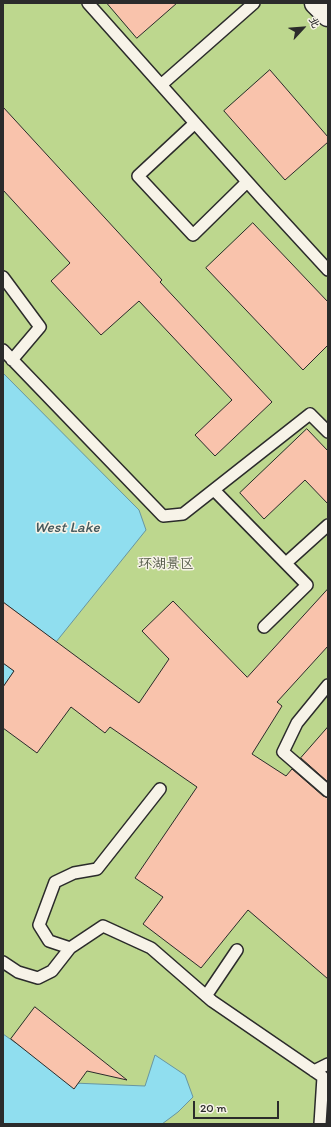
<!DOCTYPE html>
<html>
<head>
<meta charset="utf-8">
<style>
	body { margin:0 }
	#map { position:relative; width:331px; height:1127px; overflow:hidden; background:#f7e9dc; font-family:Itim,"LXGW WenKai TC",sans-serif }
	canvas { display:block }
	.frame { position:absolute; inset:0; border:4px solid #2b2b2b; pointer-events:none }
	.north { position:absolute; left:283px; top:8px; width:40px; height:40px; -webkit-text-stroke:3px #f7f3e8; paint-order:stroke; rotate:64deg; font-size:11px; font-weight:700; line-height:16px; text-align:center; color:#2b2b2b }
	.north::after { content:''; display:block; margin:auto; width:14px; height:18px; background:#2b2b2b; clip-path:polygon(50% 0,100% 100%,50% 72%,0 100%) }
	.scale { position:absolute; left:193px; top:1101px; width:86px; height:18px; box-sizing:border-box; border:2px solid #2b2b2b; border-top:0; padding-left:5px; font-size:12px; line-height:14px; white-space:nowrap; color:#2b2b2b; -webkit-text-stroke:3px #f7f3e8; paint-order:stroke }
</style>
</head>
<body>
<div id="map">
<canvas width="331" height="1127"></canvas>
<div class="frame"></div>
<div class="north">北</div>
<div class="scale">20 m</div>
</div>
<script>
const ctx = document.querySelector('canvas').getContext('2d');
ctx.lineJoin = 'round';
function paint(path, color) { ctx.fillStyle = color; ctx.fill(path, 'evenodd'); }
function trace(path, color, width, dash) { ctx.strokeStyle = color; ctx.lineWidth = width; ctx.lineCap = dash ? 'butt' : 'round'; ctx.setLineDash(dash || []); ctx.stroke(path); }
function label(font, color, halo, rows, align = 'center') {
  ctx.font = font + ' Itim,"LXGW WenKai TC",sans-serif'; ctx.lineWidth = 3; ctx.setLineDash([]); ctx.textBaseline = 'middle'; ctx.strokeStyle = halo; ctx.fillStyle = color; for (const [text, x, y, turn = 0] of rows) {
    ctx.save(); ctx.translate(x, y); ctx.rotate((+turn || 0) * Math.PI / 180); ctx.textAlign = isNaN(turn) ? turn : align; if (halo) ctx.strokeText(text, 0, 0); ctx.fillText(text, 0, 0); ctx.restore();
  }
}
paint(new Path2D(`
	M 3,3 L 328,3 L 328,1124 L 3,1124 Z`), '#bdd78e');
const water = new Path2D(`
	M 3,373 L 139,510 L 146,530 L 56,642 L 3,602 Z
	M 3,663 L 14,671 L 3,687 Z
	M 3,1034 L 73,1083 L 145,1086 L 155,1055 L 185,1075 L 193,1097 L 178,1112 L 162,1124 L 3,1124 Z`);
paint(water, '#90deef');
trace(water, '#6896a1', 1);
const building = new Path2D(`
	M 107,3 L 177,3 L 137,38 Z
	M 270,70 L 328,137 L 328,142 L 285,180 L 224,111 Z
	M 3,107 L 162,280 L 160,282 L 272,402 L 215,456 L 195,435 L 232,400 L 139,301 L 101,335 L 51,281 L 70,263 L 3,190 Z
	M 253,223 L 328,302 L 328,345 L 303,370 L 206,268 Z
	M 307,429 L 328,451 L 328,504 L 305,480 L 264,519 L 240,493 Z
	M 328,589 L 328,646 L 277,702 L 282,706 L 252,754 L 286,776 L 292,769 L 323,796 L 328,798 L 328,979 L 248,910 L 201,968 L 143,924 L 163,897 L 135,878 L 197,787 L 110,727 L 105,733 L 71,707 L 37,753 L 3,728 L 3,687 L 14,671 L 3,663 L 3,602 L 139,703 L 169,659 L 142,631 L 173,601 L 247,677 Z
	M 328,727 L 328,782 L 301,758 Z
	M 35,1007 L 127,1080 L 87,1071 L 74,1089 L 11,1039 Z`);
paint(building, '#f9c3ac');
trace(building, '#2b2b2b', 1);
const service = new Path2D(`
	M 88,3 L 260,196 L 328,270
	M 161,85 L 254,3
	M 195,123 L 138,176 L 193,235 L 247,182
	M 3,277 L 40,327 L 12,360
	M 3,350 L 163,516 L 183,514 L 310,414 L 328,432
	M 214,490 L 307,585 L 264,627
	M 286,563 L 328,525
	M 328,685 L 297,723 L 283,752 L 328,791
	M 160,789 L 97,869 L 74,873 L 55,882 L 39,925 L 49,941 L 70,948 L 103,926 L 151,948 L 212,1001 L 323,1077 L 320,1124
	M 3,962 L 18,972 L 38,978 L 52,971 L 70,948
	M 206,996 L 237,950
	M 314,1071 L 328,1064`);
const minor = new Path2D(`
	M 316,3 L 328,15`);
trace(service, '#2b2b2b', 14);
trace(minor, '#2b2b2b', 25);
trace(service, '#f7f3e8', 11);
trace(minor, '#f7f3e8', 22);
label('14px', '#505644', '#f7f3e8', [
	["环湖景区",166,564]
]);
label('italic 15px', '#44585c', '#f7f3e8', [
	["West Lake",67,528]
]);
</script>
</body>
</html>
